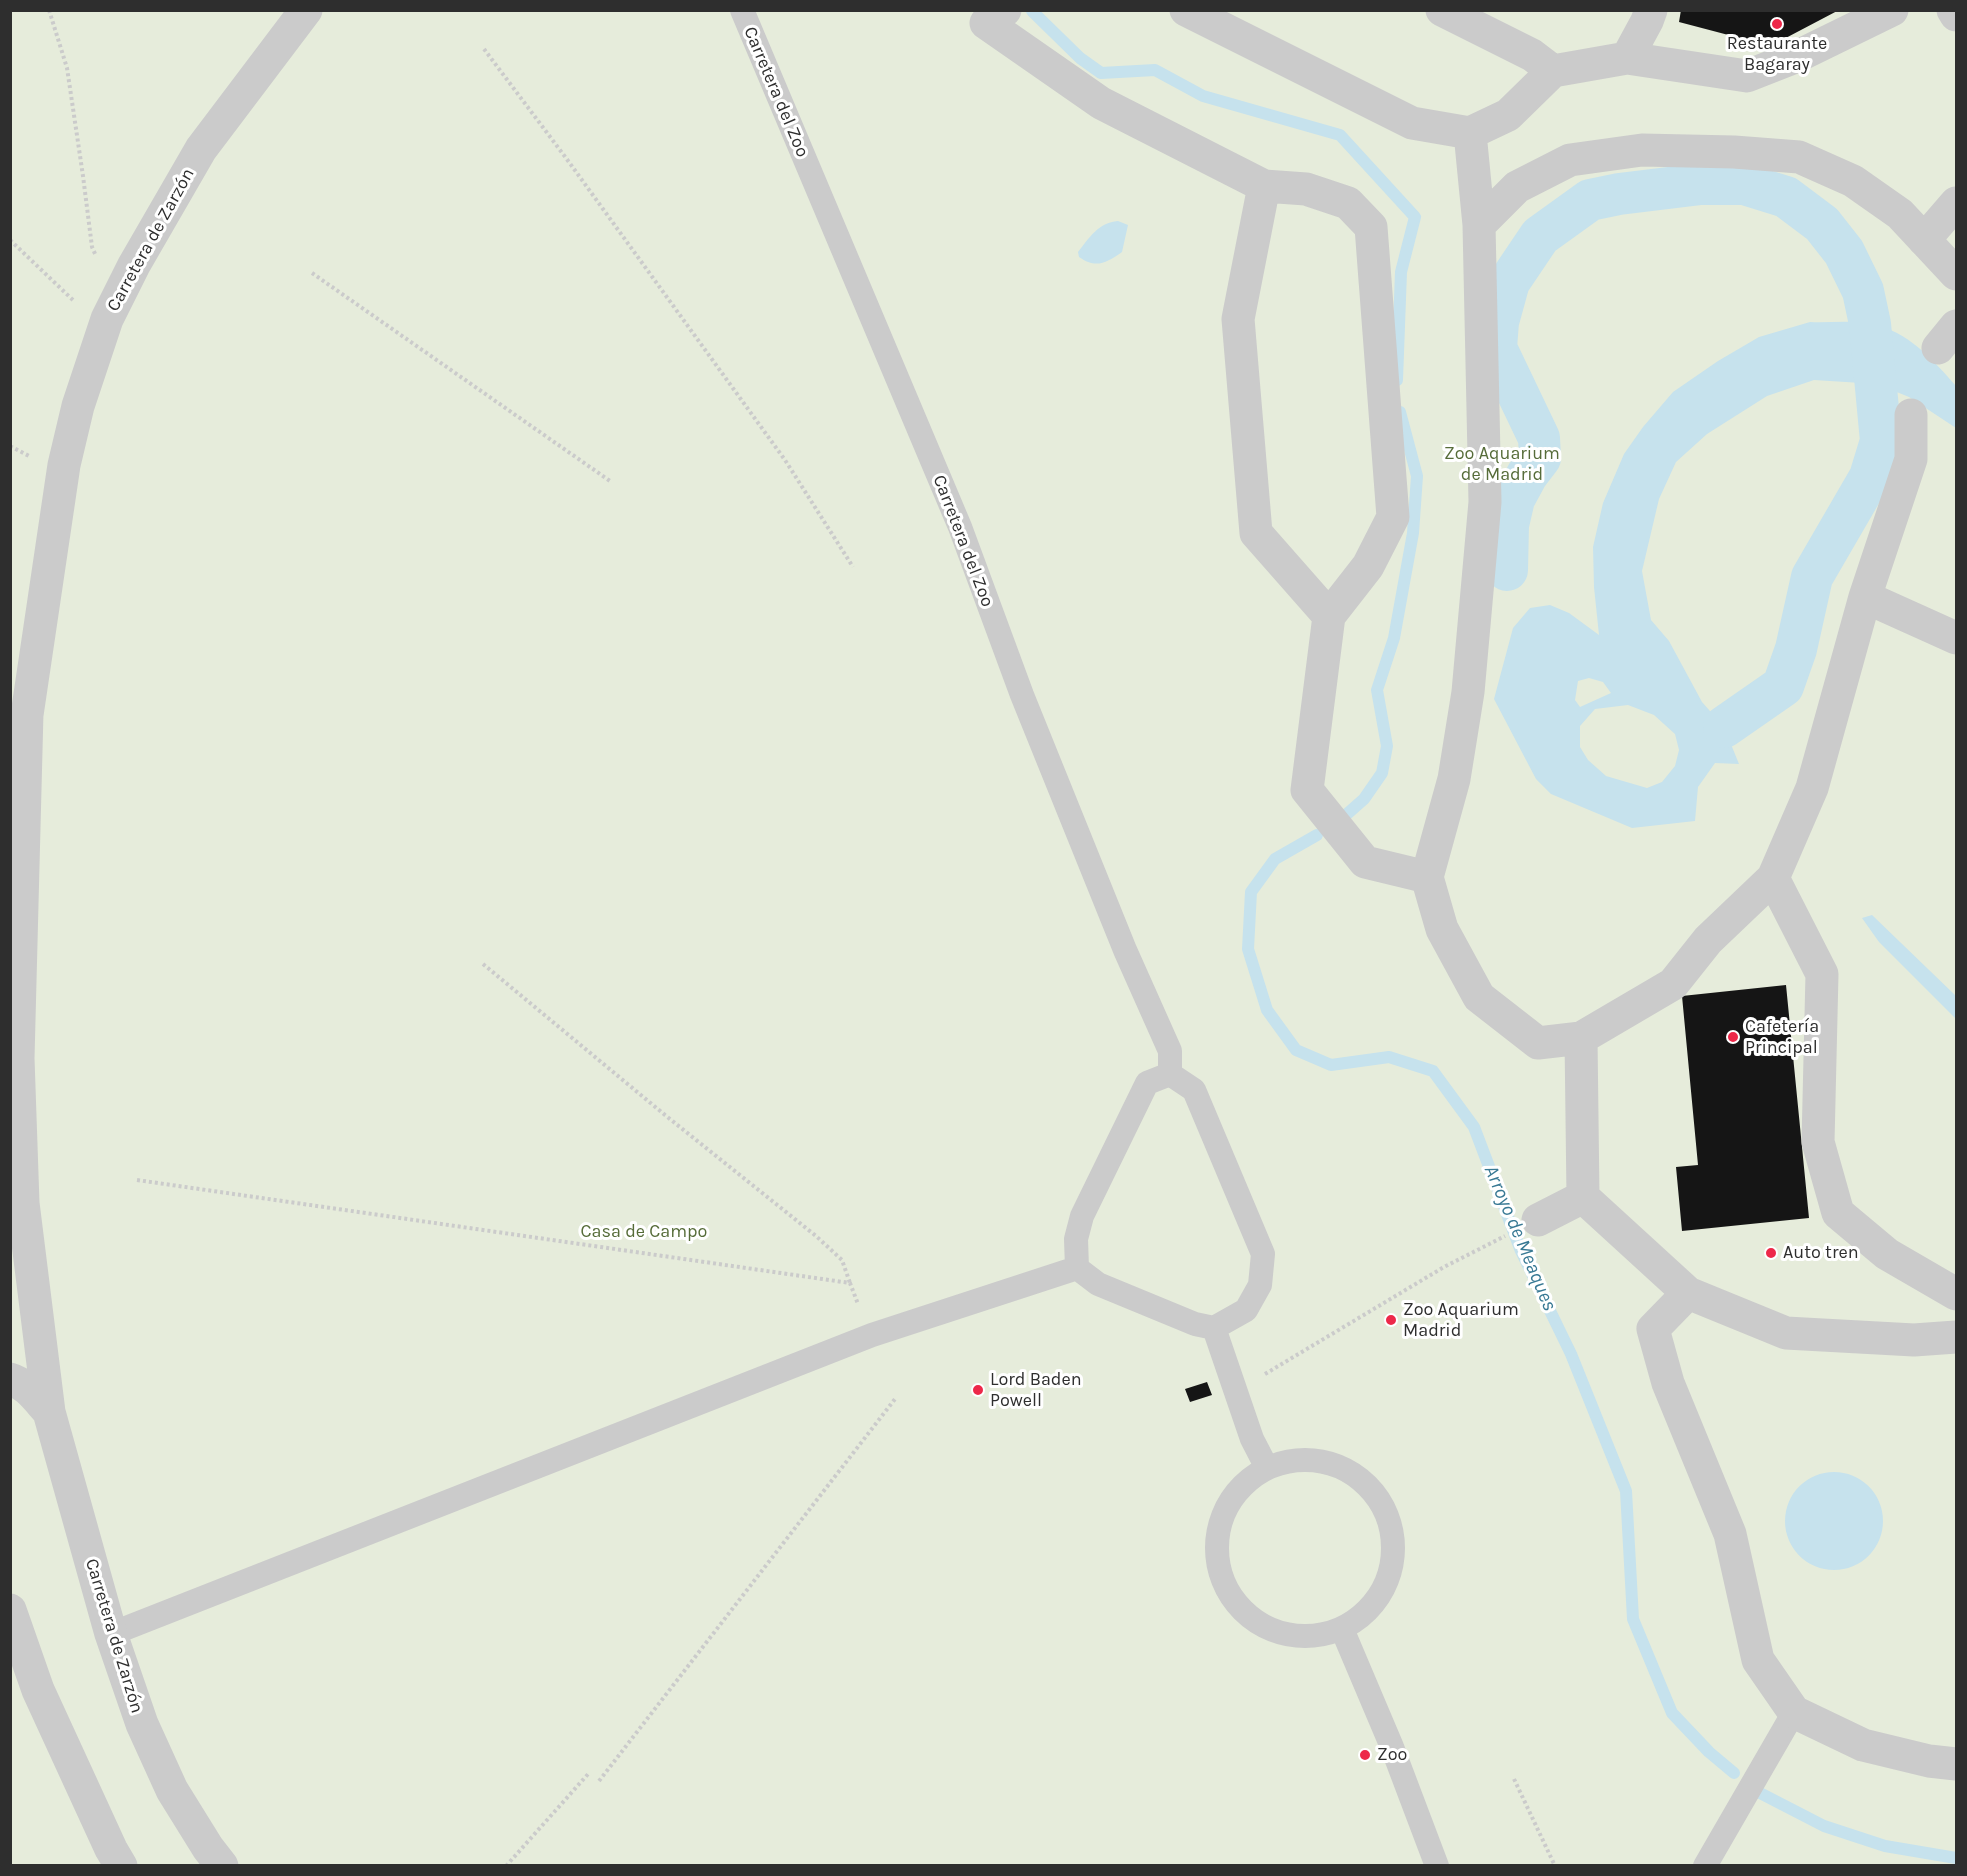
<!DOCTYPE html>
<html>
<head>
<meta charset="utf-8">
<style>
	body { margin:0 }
	#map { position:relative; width:1967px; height:1876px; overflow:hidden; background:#fff; font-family:Karla,sans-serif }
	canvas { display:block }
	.frame { position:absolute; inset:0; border:12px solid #2e2e2e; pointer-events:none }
</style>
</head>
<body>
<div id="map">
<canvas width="1967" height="1876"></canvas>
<div class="frame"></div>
</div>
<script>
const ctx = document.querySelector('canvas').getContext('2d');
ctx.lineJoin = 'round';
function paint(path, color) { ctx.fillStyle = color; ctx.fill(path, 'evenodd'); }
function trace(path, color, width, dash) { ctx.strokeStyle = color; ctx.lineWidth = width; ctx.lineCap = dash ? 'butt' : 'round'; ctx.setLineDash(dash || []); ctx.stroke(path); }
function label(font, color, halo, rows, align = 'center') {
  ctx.font = font + ' Karla,sans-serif'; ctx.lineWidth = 6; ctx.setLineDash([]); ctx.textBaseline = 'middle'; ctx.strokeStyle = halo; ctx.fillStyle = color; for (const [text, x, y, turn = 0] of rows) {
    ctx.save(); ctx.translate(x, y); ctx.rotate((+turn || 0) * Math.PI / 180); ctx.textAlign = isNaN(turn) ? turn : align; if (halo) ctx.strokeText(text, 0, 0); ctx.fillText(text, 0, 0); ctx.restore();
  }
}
paint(new Path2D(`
	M 11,11 L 1956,11 L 1956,1865 L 11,1866 Z`), '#e6ecdb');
paint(new Path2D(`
	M 1118,221 L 1128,225 L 1122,252 C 1106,263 1096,269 1079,257 L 1078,252 C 1090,237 1098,223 1118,221 Z
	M 1810,322 C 1829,323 1852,320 1871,324 C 1908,331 1932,359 1956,386 L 1956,428 L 1909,397 L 1877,384 L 1814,380 L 1767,396 L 1707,434 L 1676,462 L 1659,499 L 1642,571 L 1651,620 L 1669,641 L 1702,702 L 1724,727 L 1739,764 L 1715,763 L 1698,787 L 1695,821 L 1632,828 L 1551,794 L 1536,779 L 1494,699 L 1513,628 L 1530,608 L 1550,605 L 1569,613 L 1599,635 L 1594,587 L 1593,547 L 1603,503 L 1624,454 L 1643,427 L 1673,392 L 1718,361 L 1759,337 ZM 1589,678 L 1603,682 L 1611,693 L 1580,707 L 1575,700 L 1578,681 ZM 1628,705 L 1654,715 L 1675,734 L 1679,750 L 1675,766 L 1662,782 L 1647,788 L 1606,776 L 1588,760 L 1580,747 L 1580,726 L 1595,709 Z
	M 1872,915 L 1956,996 L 1956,1019 L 1879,942 L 1862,918 Z
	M1785 1521a49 49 0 1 1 98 0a49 49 0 1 1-98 0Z`), '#c6e2ed');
trace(new Path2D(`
	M 1032,11 L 1080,58 L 1101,73 L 1155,70 L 1203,96 L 1340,135 L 1415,217 L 1401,272 L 1397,380
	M 1338,822 L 1364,799 L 1382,773 L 1387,746 L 1377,690 L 1394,638 L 1413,533 L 1417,476 L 1400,412
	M 1317,835 L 1275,859 L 1251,892 L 1248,949 L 1267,1010 L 1296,1050 L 1331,1065 L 1389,1057 L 1433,1071 L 1474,1127 L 1521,1251 L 1571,1354 L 1626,1491 L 1633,1619 L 1672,1713 L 1709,1752 L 1734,1773
	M 1758,1792 L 1824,1826 L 1885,1846 L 1956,1858`), '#c6e2ed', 12);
trace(new Path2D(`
	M 1507,570 L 1508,525 L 1514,499 L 1527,475 L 1540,458 L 1539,438 L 1496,348 L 1498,322 L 1509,282 L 1540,236 L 1590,200 L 1619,194 L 1701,184 L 1744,184 L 1786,197 L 1822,224 L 1844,252 L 1863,291 L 1870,324 L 1881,441 L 1870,477 L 1812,577 L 1796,649 L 1783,686 L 1724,727`), '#c6e2ed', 42);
paint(new Path2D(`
	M 1681,10 L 1839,10 L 1761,51 L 1736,37 L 1679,22 Z
	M 1786,985 L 1809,1218 L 1682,1231 L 1676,1167 L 1698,1165 L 1682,996 Z
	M 1207,1382 L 1212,1395 L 1190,1402 L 1185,1389 Z`), '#151515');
trace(new Path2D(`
	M 49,10 L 67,68 L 83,176 L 92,247 L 96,256
	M 484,49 L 566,158 L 785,460 L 853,567
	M 10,240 L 75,302
	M 312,273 L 610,481
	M 10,446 L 29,456
	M 483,964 L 665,1115 L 816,1236 L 842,1260 L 850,1283
	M 137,1180 L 850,1283 L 858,1304
	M 1265,1374 L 1444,1267 L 1505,1236
	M 1514,1779 L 1555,1866
	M 599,1781 L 895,1399
	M 506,1866 L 589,1773`), '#cbcbcb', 4, [3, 3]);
trace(new Path2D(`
	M 742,10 L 960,527 L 1022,695 L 1125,950 L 1170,1051 L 1170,1074
	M 1170,1074 L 1194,1090 L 1263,1254 L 1260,1285 L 1246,1310 L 1214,1328 L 1195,1324 L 1098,1284 L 1077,1268 L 1076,1239 L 1082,1216 L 1147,1083 Z
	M 1214,1328 L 1252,1439 L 1267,1468
	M1217 1548a88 88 0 1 1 176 0a88 88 0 1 1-176 0Z
	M 1342,1629 L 1392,1747 L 1437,1866
	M 111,1634 L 872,1335 L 1077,1268
	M 1705,1866 L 1794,1712`), '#cbcbcb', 24);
trace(new Path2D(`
	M 1005,10 L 986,23 L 1101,103 L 1264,186 L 1306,189 L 1348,203 L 1371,227 L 1393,517 L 1368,566 L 1329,616 L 1256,533 L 1238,319 L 1264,186
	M 1186,10 L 1412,123 L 1470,133 L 1479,225
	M 1442,10 L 1532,55 L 1553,71 L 1627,58 L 1747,76 L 1798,56 L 1892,10
	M 1953,10 L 1956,15
	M 1627,58 L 1647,21 L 1651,10
	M 1470,133 L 1508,115 L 1553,71
	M 1924,240 L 1956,203
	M 1938,348 L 1956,326
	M 1865,597 L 1956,638
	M 1329,616 L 1307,790 L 1365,862 L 1427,877 L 1442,929 L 1479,997 L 1538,1043 L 1581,1038 L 1583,1197
	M 1427,877 L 1454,779 L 1468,692 L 1485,502 L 1479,225 L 1517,187 L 1570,160 L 1642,150 L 1734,152 L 1799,157 L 1853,181 L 1900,214 L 1956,274
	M 1773,878 L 1822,974 L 1818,1142 L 1838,1213 L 1887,1254 L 1956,1294
	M 1581,1038 L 1673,984 L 1708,940 L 1773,878 L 1812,788 L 1865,597 L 1911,459 L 1911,415
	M 1538,1220 L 1583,1197 L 1688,1293 L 1786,1333 L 1914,1340 L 1956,1337
	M 1688,1293 L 1653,1329 L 1668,1383 L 1730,1534 L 1758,1660 L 1794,1712 L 1863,1745 L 1929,1761 L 1956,1764`), '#cbcbcb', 33);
trace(new Path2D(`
	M 27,712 L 18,1058 L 23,1203 L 49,1412 L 111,1634 L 142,1724 L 172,1790 L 208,1848 L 222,1866
	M 24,735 L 64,465 L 78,406 L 107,319 L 134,265 L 201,149 L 306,10
	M 10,1379 C 27,1384 37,1399 49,1412
	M 10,1610 L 38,1690 L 111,1849 L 121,1866`), '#cbcbcb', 33);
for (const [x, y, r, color] of [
	[1777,24,6,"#ed2849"],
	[1733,1037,6,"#ed2849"],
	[1771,1253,6,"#ed2849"],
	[1391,1320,6,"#ed2849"],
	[978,1390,6,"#ed2849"],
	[1365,1755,6,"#ed2849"]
]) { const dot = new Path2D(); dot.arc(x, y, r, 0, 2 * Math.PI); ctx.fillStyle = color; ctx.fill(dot); trace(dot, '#fff', 2); }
label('18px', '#2e2e2e', '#fff', [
	["Restaurante",1777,44,"center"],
	["Bagaray",1777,65,"center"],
	["Cafetería",1745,1027],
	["Principal",1745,1048],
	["Auto tren",1783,1253],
	["Zoo Aquarium",1403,1310],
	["Madrid",1403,1331],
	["Lord Baden",990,1380],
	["Powell",990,1401],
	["Zoo",1377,1755]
], 'left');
label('18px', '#2e2e2e', '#fff', [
	["Carretera del Zoo",776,92,67],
	["Carretera de Zarzón",151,240,-61],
	["Carretera del Zoo",963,541,69],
	["Carretera de Zarzón",114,1636,73]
]);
label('18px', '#566c39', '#fff', [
	["Zoo Aquarium",1502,454],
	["de Madrid",1502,475],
	["Casa de Campo",644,1232]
]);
label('italic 20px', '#387994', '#fff', [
	["Arroyo de Meaques",1520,1238,67]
]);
</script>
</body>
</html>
